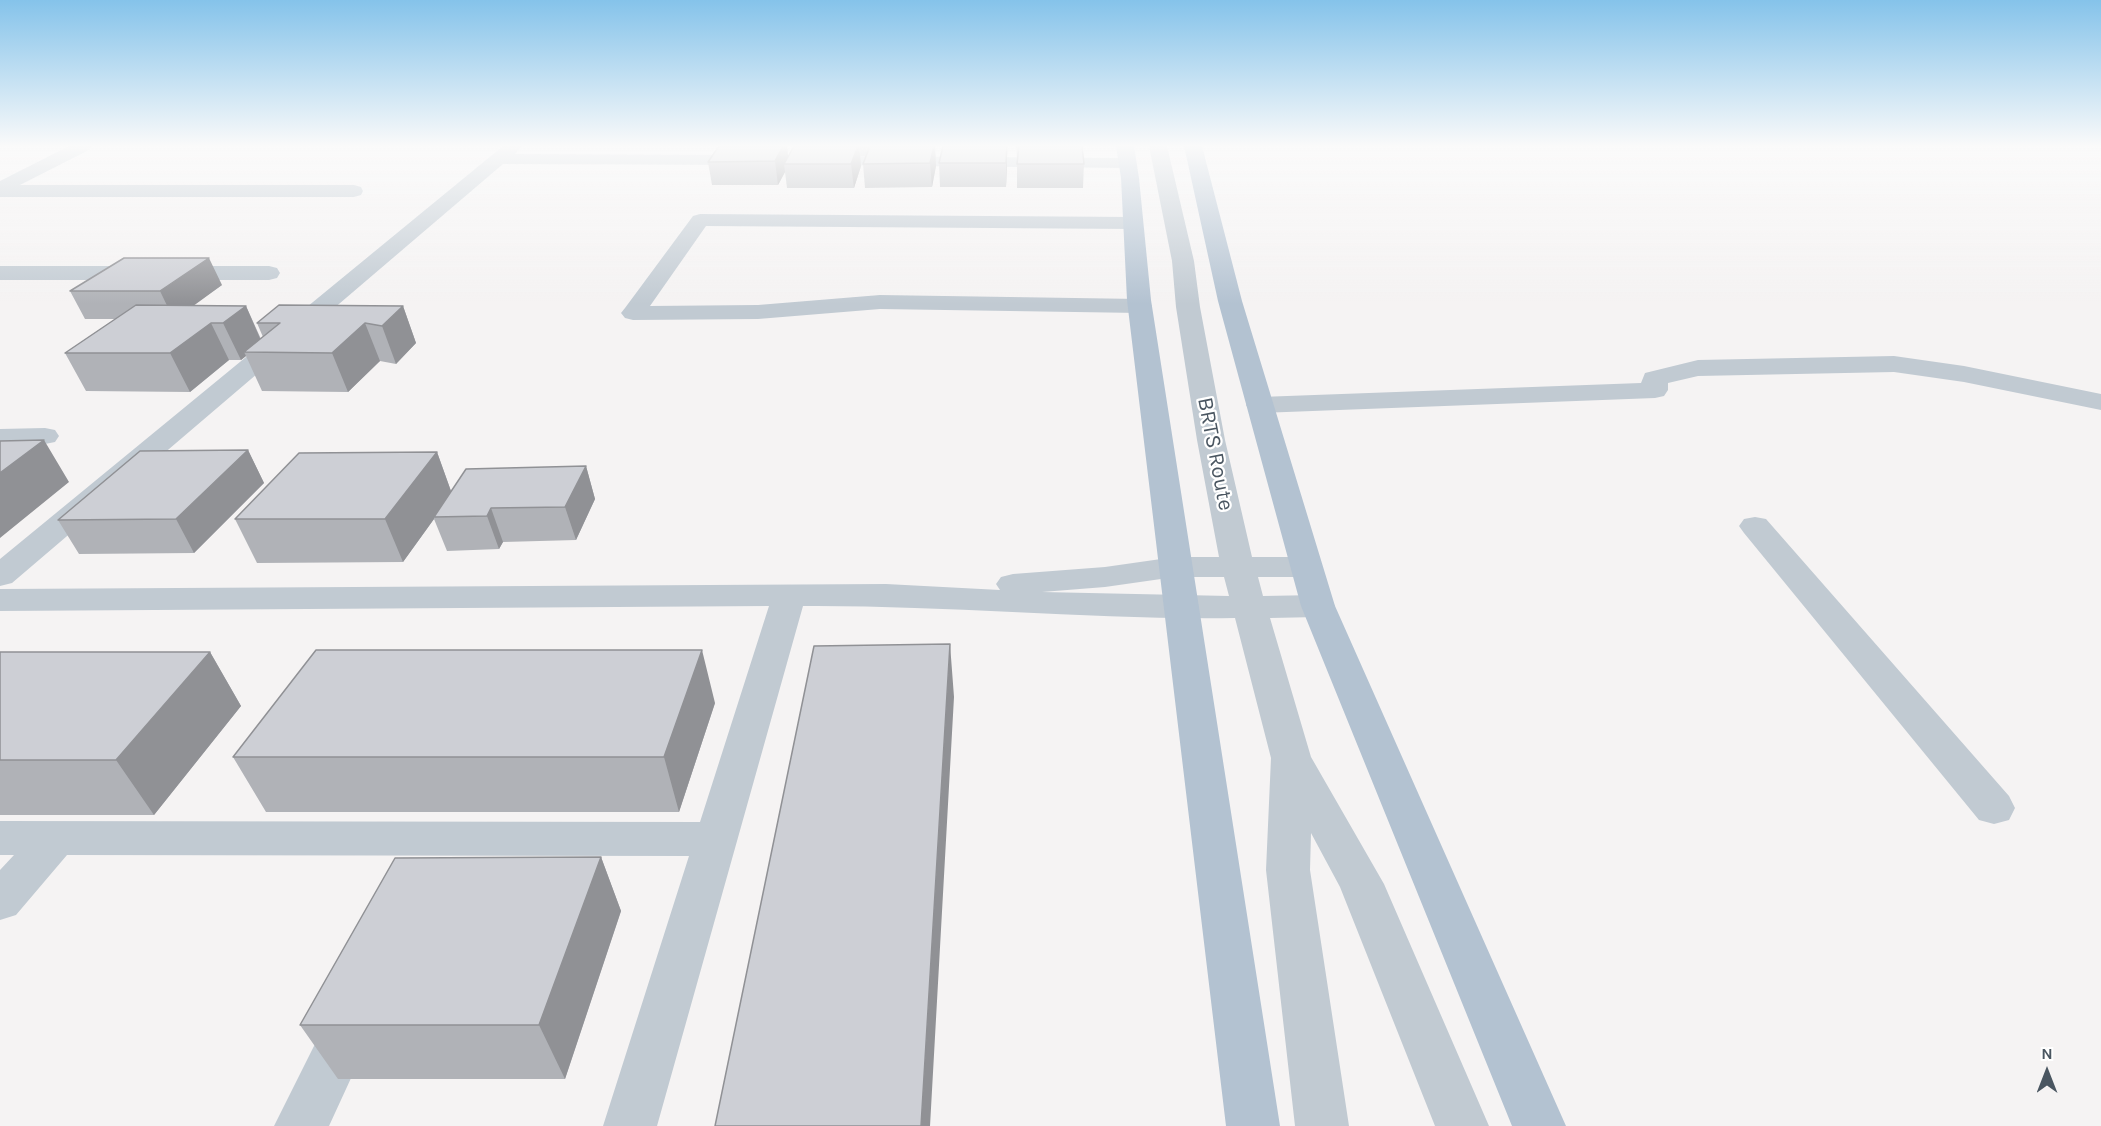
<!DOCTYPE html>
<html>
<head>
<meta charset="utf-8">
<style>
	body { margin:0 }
	#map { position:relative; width:2101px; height:1126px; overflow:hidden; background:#f5f3f3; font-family:Karla,sans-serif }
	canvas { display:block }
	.north { position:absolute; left:2017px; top:1042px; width:60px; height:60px; -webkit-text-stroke:4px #fff; paint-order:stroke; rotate:0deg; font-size:16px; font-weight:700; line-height:24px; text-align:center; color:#4a5661 }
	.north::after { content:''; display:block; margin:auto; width:21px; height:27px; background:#4a5661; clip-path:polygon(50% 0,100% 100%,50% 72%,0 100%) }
</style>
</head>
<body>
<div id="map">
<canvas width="2101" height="1126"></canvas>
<div class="north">N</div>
</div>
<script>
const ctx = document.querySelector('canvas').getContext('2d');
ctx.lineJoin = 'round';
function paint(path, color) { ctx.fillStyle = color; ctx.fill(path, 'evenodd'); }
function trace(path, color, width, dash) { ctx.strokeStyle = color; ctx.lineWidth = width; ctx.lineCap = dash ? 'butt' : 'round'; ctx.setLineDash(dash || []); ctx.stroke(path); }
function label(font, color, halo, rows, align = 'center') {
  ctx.font = font + ' Karla,sans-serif'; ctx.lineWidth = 4.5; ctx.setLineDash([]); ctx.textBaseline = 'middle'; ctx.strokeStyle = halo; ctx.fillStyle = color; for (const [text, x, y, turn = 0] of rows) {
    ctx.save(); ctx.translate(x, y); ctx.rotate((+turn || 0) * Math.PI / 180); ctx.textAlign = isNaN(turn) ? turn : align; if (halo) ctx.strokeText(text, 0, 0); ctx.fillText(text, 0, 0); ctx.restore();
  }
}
paint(new Path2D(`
	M 69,146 L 91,146 L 89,150 L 20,185 L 354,185 L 361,187 L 363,191 L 361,195 L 354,197 L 0,197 L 0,181 Z
	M 503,146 L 522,146 L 515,154 L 753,155 L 759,156 L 762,160 L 759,164 L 753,165 L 503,164 L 12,583 L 0,586 L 0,559 Z
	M 1149,146 L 1167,146 L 1194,261 L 1200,307 L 1225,440 L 1252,557 L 1305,557 L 1317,560 L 1322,567 L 1317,574 L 1305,577 L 1258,577 L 1263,596 L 1318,595 L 1330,598 L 1335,606 L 1330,614 L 1318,617 L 1270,618 L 1311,757 L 1384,884 L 1489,1126 L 1435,1126 L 1340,887 L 1311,833 L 1310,870 L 1349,1126 L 1295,1126 L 1266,870 L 1271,758 L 1235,618 C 1091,620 947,605 803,606 L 657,1126 L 603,1126 L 689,856 L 67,855 L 16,915 L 0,920 L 0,870 L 14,855 L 0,855 L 0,821 L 700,822 L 769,606 L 0,611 L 0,589 L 886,584 L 1000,590 L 996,584 L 1001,577 L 1013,574 L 1105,567 L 1175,557 L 1219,557 L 1197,440 L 1176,307 L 1172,261 ZM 1175,577 L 1224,577 L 1229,596 L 1042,592 L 1105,587 Z
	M 816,156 L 1127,158 L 1133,159 L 1136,163 L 1133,167 L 1127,168 L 810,165 L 807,161 L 810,157 Z
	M 700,214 L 1133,217 L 1140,219 L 1143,223 L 1140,227 L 1133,229 L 706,226 L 650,306 L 758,305 L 880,295 L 1140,299 L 1148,301 L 1152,306 L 1148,311 L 1140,313 L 880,309 L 758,319 L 633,320 L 625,318 L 621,313 L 625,308 L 693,216 Z
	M 0,266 L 269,266 L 277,268 L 280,273 L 277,278 L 269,280 L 0,280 Z
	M 1894,356 L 1964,366 L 2101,394 L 2101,410 L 1964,382 L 1894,372 L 1698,376 L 1668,383 L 1668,390 L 1664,396 L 1655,398 L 1260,413 L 1250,411 L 1246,405 L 1250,399 L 1260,397 L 1641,383 L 1645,373 L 1698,360 Z
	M 45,428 L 55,430 L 59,436 L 55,442 L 45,444 L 0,445 L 0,429 Z
	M 1755,517 L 1766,519 L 2009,796 L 2015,808 L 2009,820 L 1994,824 L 1979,820 L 1744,533 L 1739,526 L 1744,519 Z
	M 350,1003 L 368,1010 L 375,1026 L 329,1126 L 274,1126 L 332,1010 Z`), '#c1cad2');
paint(new Path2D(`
	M 1116,146 L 1134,146 L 1139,178 L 1151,300 L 1280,1126 L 1226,1126 L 1127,300 L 1121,178 Z
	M 1184,146 L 1202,146 L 1242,301 L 1335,606 L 1566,1126 L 1512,1126 L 1301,606 L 1218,301 Z`), '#b3c2d1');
paint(new Path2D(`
	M 719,146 L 787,146 L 788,157 L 794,146 L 935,146 L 936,166 L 932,187 L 865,188 L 863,164 L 866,156 L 860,156 L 861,166 L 854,188 L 787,188 L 785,172 L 778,185 L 712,185 L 708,162 Z
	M 1007,146 L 1007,165 L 1006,187 L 940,187 L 939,163 Z
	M 1016,146 L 1082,146 L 1084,164 L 1083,188 L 1017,188 L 1017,158 Z
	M 222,285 L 193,305 L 246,306 L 261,339 L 263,337 L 257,323 L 403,306 L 416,343 L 396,364 L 380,361 L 348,392 L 262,391 L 246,356 L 241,360 L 229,360 L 190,392 L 86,391 L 65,353 L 115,319 L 85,319 L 70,291 Z
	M 248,450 L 264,483 L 194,553 L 79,554 L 58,520 Z
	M 437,452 L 451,491 L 586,466 L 595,499 L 576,540 L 503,542 L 499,549 L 447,551 L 434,519 L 403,562 L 257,563 L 235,519 Z
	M 0,652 L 210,652 L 241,706 L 154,815 L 0,815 Z
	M 715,703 L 679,812 L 266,812 L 233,757 Z
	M 601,857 L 621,911 L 565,1079 L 338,1079 L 300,1025 Z`), '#b0b2b7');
paint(new Path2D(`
	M 783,146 L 787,146 L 789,164 L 784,164 L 785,172 L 778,185 L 775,161 Z
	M 858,146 L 859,146 L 861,166 L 854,188 L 851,164 Z
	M 934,146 L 935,146 L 936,166 L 932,187 L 930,163 Z
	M 1007,146 L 1007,165 L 1006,187 L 1006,163 Z
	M 209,258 L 222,285 L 174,320 L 160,291 Z
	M 246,306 L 262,343 L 244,352 L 246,356 L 241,360 L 223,323 Z
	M 403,306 L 416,343 L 396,364 L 382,326 Z
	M 211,323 L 229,360 L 190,392 L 170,353 Z
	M 365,323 L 380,361 L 348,392 L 332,353 Z
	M 44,440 L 69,482 L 0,538 L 0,473 Z
	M 248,450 L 264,483 L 194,553 L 176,519 Z
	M 437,452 L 452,494 L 434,517 L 434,519 L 403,562 L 385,519 Z
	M 586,466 L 595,499 L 576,540 L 565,507 Z
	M 491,508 L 503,542 L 499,549 L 487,516 Z
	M 950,644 L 954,697 L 930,1126 L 921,1126 Z
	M 702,650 L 715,703 L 679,812 L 664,757 Z
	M 210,652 L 241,706 L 154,815 L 116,760 Z
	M 601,857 L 621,911 L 565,1079 L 539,1025 Z`), '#909195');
const building = new Path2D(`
	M 719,146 L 783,146 L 775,161 L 708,162 Z
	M 794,146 L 858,146 L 851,164 L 784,164 Z
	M 870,146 L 934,146 L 930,163 L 863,164 Z
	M 943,146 L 1007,146 L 1006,163 L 939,163 Z
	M 1019,146 L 1082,146 L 1084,164 L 1017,164 Z
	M 124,258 L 209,258 L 160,291 L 70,291 Z
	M 136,305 L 246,306 L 223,323 L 211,323 L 170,353 L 65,353 Z
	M 279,305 L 403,306 L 382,326 L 365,323 L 332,353 L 244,352 L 280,323 L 257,323 Z
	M 44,440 L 0,473 L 0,441 Z
	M 248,450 L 176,519 L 58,520 L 140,451 Z
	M 437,452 L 385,519 L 235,519 L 299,453 Z
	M 586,466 L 565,507 L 491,508 L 487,516 L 434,517 L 466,469 Z
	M 950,644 L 921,1126 L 715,1126 L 814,646 Z
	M 316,650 L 702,650 L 664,757 L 233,757 Z
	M 0,652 L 210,652 L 116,760 L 0,760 Z
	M 601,857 L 539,1025 L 300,1025 L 395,858 Z`);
paint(building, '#cdcfd5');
trace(building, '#909195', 1.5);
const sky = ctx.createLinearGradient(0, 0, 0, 304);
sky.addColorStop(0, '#85c3ea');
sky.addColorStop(0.48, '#fafafa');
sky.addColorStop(1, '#fafafa00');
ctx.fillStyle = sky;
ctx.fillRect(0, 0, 2101, 304);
label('22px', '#4a5661', '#fff', [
	["BRTS Route",1215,454,79]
]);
</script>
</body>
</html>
